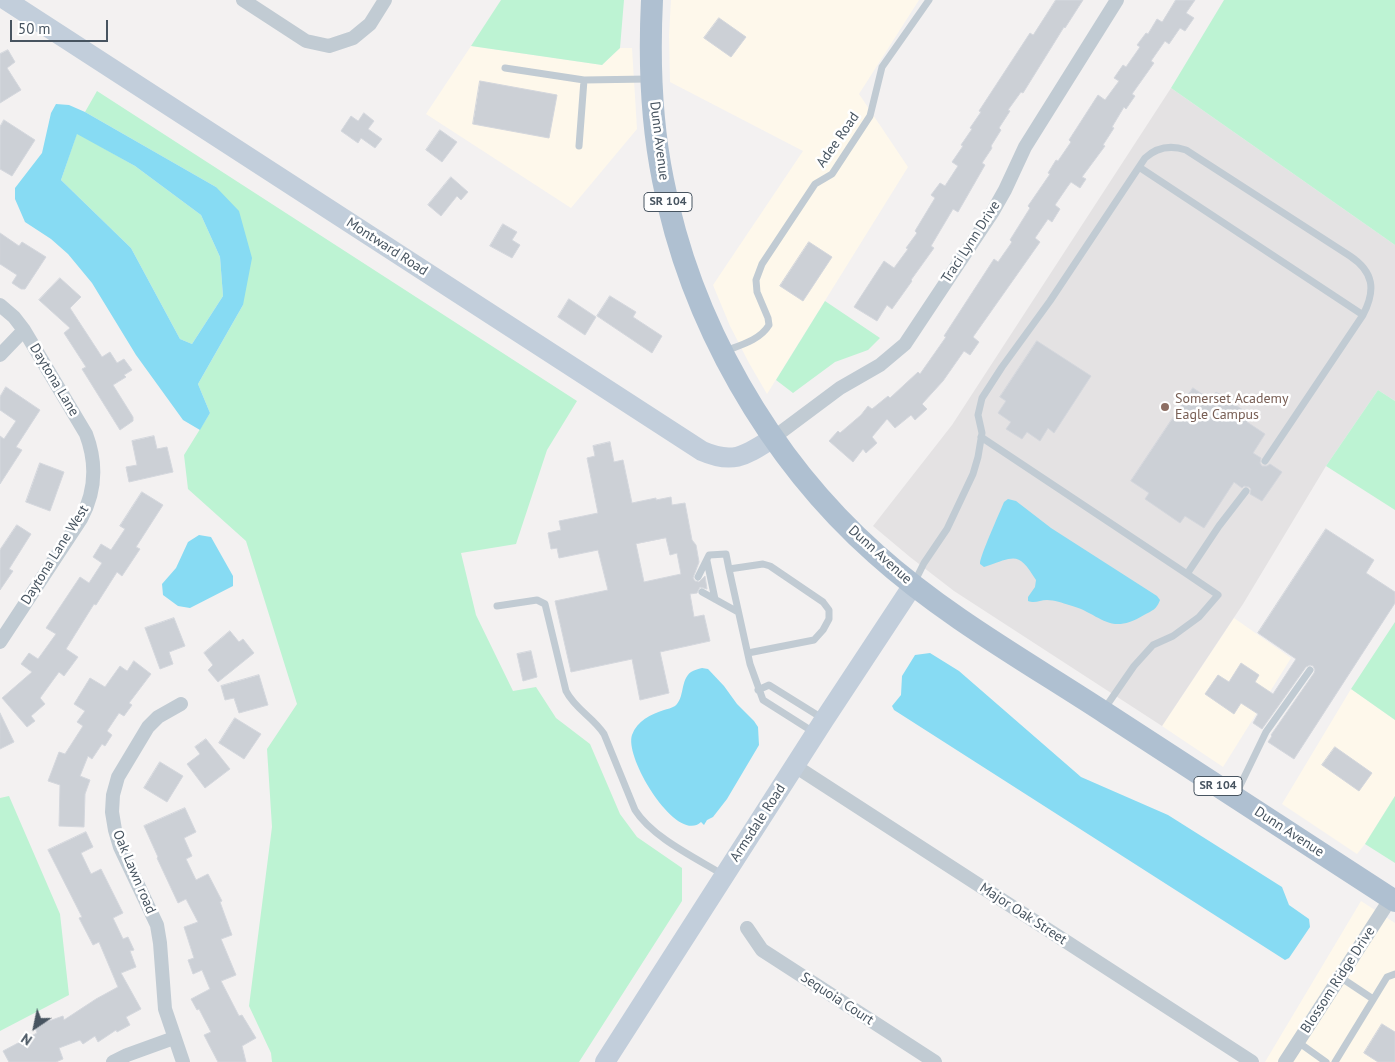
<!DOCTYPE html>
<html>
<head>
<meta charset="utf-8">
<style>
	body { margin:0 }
	#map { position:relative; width:1395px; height:1062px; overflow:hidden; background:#f3f1f1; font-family:"PT Sans",sans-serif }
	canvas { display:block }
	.north { position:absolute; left:10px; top:1002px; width:50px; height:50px; -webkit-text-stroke:4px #fff; paint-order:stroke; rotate:214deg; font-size:14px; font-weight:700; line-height:20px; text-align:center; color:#475460 }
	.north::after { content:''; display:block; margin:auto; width:18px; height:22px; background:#475460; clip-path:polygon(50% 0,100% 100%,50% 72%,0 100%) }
	.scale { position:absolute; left:10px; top:20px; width:98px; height:22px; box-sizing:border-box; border:2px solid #475460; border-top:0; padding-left:6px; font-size:15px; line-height:18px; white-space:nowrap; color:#475460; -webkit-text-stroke:4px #fff; paint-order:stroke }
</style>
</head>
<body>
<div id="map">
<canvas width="1395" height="1062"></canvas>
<div class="north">N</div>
<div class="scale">50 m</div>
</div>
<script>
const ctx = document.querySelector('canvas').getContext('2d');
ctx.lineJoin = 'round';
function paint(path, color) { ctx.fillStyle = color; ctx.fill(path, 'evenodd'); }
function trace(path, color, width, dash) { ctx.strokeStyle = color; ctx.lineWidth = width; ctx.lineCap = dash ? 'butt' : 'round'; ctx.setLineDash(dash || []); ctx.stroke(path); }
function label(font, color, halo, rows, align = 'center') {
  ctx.font = font + ' "PT Sans",sans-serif'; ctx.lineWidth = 5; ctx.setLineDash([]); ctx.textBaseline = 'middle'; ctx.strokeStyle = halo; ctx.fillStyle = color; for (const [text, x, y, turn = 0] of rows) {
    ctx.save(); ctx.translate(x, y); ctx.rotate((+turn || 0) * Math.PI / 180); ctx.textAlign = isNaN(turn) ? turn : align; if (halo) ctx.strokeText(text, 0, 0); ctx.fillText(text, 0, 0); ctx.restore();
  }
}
paint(new Path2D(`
	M 671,0 L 919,0 L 859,94 L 908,167 L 767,394 L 749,363 L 730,326 L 713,285 L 803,151 L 670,82 L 669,35 Z
	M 471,46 L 602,65 L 620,48 L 632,48 L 637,129 L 571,208 L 426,114 Z
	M 1234,618 L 1291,658 L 1223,767 L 1162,726 Z
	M 1351,689 L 1395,720 L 1395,796 L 1365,844 L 1357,854 L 1282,804 Z
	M 1361,901 L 1395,923 L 1395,1062 L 1265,1062 Z`), '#fef8eb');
paint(new Path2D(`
	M 1171,88 L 1395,245 L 1395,401 L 1378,390 L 1326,466 L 1243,604 L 1162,726 L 954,591 L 910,557 L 873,526 L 952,425 Z`), '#e4e2e3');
paint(new Path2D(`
	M 501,0 L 624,0 L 620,48 L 602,65 L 471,46 Z
	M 1224,0 L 1395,0 L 1395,245 L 1171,88 Z
	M 97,91 L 577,401 L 547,450 L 516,544 L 461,553 L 476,615 L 513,691 L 536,687 L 556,718 L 590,744 L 620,814 L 637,837 L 682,868 L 682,901 L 579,1062 L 272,1062 L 271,1053 L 249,1006 L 272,827 L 267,749 L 297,704 L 246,541 L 188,489 L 184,455 L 210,413 L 198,384 L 243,305 L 216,187 L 85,112 Z
	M 77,133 L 135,166 L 201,215 L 220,257 L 223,296 L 192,344 L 180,339 L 131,248 L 61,180 Z
	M 825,301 L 880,338 L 868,350 L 835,362 L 793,393 L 776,380 Z
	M 1378,390 L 1395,401 L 1395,510 L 1326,466 Z
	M 1395,622 L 1395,720 L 1351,689 Z
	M 9,796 L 60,914 L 69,995 L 0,1031 L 0,798 Z
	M 1395,796 L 1395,863 L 1365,844 Z`), '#bdf3d3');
paint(new Path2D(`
	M 56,104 L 69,105 L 85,112 L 216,187 L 239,211 L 252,258 L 243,305 L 198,384 L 210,413 L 200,430 L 183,420 L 136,355 L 92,283 L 68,254 L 51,239 L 25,222 L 15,199 L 15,188 L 42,153 L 51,113 ZM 77,134 L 135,166 L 201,215 L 220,257 L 223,296 L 192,344 L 180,339 L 131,248 L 61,180 Z
	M 1008,499 L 1016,501 L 1051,528 L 1157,596 L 1160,600 C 1157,609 1152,611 1144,615 C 1108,637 1101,613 1069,605 C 1063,603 1054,600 1047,600 C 1040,600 1035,604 1028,601 L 1028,597 L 1035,587 L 1036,580 C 1019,553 1017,555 987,566 L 984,567 L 980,564 C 979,558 1000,512 1004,502 Z
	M 199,535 L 211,537 L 233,576 L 233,586 L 190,608 L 178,606 L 163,595 L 162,584 L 176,568 L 188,542 Z
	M 930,653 L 959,671 L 1081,777 L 1168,815 L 1282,887 L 1289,905 L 1309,919 L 1310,927 L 1289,958 L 1285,960 L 894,710 L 892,706 L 901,695 L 902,676 L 915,655 Z
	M 702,668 L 708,669 L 724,686 L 737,704 L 754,721 L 758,727 L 759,745 L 727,799 L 713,817 L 707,820 L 704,825 L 701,822 C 677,845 624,758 632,735 C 637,721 651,714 664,710 C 667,709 672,708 675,706 C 685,698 680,680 691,672 C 694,670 698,669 702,668 Z`), '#87dbf3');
const building = new Path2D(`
	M 1056,0 L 1083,0 L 1065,28 L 1064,27 L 1023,93 L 1021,92 L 1008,110 L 1010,111 L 999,128 L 1001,130 L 991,146 L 992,148 L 982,163 L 985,165 L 958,212 L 953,209 L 931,246 L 934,248 L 911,280 L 912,281 L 892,309 L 887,305 L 877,321 L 854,307 L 884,261 L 894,268 L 908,249 L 906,248 L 917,233 L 915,231 L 935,198 L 931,195 L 940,183 L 945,186 L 958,166 L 952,162 L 963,146 L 961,145 L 972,129 L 970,128 L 981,112 L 979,111 L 1030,33 L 1033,35 Z
	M 1176,0 L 1195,0 L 1186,13 L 1194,18 L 1185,31 L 1180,28 L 1169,44 L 1165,41 L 1151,61 L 1154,63 L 1132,94 L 1135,96 L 1126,109 L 1124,107 L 1112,127 L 1114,128 L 1103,145 L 1105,146 L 1082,177 L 1086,179 L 1080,188 L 1071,182 L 1068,186 L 1055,205 L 1060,209 L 1052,222 L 1048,219 L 1035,238 L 1040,242 L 973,337 L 979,342 L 970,355 L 964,351 L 943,381 L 922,404 L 927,409 L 915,420 L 911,415 L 895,428 L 887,419 L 872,437 L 877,443 L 866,453 L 863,449 L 853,462 L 829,441 L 838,431 L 840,433 L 861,415 L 868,406 L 872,409 L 888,396 L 890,398 L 918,372 L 920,374 L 946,337 L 944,336 L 994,259 L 998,262 L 1012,242 L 1010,240 L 1030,208 L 1028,206 L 1050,174 L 1048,173 L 1056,160 L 1058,161 L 1071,142 L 1069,140 L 1098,95 L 1105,100 L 1119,81 L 1114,78 L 1123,65 L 1126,67 L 1140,47 L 1137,45 L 1146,33 L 1148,34 L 1157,19 L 1162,22 Z
	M 719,18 L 746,37 L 731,57 L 704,38 Z
	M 8,50 L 15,62 L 7,68 L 21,90 L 0,103 L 0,54 Z
	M 480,81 L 557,95 L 549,138 L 473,124 Z
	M 364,113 L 374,121 L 368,129 L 382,139 L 375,148 L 361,138 L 358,143 L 341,131 L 351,116 L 358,121 Z
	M 4,120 L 35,140 L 12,176 L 0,169 L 0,127 Z
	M 440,130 L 457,142 L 442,162 L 426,150 Z
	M 451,177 L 468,192 L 461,200 L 457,196 L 441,216 L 428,205 Z
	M 503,224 L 517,232 L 512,240 L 520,245 L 512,258 L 490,246 Z
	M 0,233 L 19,246 L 22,242 L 46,257 L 25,289 L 21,289 L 12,283 L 17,275 L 0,264 Z
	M 809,242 L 832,257 L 803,301 L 780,286 Z
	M 60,278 L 81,297 L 70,308 L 102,357 L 110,352 L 117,363 L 124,359 L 132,370 L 124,375 L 126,377 L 113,385 L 133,417 L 133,421 L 120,430 L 82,369 L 86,367 L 64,333 L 70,328 L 39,300 Z
	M 610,296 L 636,312 L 633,317 L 662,336 L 652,353 L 597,316 Z
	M 569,299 L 596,317 L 585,335 L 558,317 Z
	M 1037,341 L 1091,376 L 1054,433 L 1048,428 L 1040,441 L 1027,432 L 1022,439 L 1006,429 L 1011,422 L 998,413 L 1006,401 L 1000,397 Z
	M 6,387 L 40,410 L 16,447 L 22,450 L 0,484 L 0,436 L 4,439 L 16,421 L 0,410 L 0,397 Z
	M 1193,388 L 1211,400 L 1216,392 L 1252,416 L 1247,422 L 1265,434 L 1253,453 L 1261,458 L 1260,463 L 1262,466 L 1267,466 L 1270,464 L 1282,472 L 1262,501 L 1250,494 L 1251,489 L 1249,487 L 1244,486 L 1242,488 L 1234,482 L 1204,528 L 1185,516 L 1180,523 L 1145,499 L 1149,493 L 1131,481 Z
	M 154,436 L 157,449 L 167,447 L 173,472 L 129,482 L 126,467 L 137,465 L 132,441 Z
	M 610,442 L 614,462 L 623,460 L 632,503 L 656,498 L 656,500 L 671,497 L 672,505 L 685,503 L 692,540 L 696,545 L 699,562 L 693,578 L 695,581 L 699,582 L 705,576 L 707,589 L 700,587 L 697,593 L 690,594 L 694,617 L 704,615 L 710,641 L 660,652 L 669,693 L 640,700 L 632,659 L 571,672 L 555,601 L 608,590 L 598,550 L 559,558 L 557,548 L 551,549 L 548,533 L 561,530 L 559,521 L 598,513 L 587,458 L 595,456 L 593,446 ZM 666,538 L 670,555 L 677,553 L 681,574 L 644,582 L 636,544 Z
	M 40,463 L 64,472 L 50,511 L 26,502 Z
	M 142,492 L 163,505 L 136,547 L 140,549 L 122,576 L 117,572 L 96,605 L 94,604 L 66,649 L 78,657 L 64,676 L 59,672 L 40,698 L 45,704 L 31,716 L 35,721 L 27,727 L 2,698 L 32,672 L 21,664 L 29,653 L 38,659 L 56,634 L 46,628 L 80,577 L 89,583 L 102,563 L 93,557 L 101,544 L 111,550 L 125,529 L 120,526 Z
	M 17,525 L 31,534 L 9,569 L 13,571 L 0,590 L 0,550 Z
	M 1326,529 L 1374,560 L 1366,573 L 1395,592 L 1395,603 L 1294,759 L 1268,742 L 1272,736 L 1271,735 L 1314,673 L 1315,670 L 1313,666 L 1310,665 L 1306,667 L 1262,729 L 1253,723 L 1258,714 L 1241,703 L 1234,714 L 1205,694 L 1218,675 L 1229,682 L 1241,663 L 1259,675 L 1255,682 L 1273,694 L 1296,659 L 1258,633 Z
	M 174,618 L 185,646 L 169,652 L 173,664 L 160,669 L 145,628 Z
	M 230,631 L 239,642 L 243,639 L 254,653 L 218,682 L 208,670 L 213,665 L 204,653 Z
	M 531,651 L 537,677 L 523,681 L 517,654 Z
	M 134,661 L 151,674 L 129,703 L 132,705 L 124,716 L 119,713 L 107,731 L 112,735 L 105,746 L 102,744 L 92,759 L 88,756 L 80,776 L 90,780 L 85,794 L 84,827 L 59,826 L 60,785 L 48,781 L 59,752 L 65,754 L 83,726 L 77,722 L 85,711 L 74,704 L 90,678 L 105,687 L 120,666 L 127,671 Z
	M 259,675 L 268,705 L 239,713 L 234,698 L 225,700 L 221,686 Z
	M 0,713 L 14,742 L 0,749 Z
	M 235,718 L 261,734 L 244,759 L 219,743 Z
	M 206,739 L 230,769 L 205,788 L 187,764 L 200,754 L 195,747 Z
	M 1335,747 L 1372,773 L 1359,791 L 1322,765 Z
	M 160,762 L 183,776 L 167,802 L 144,788 Z
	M 185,808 L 196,832 L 184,838 L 192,856 L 186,859 L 196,880 L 208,874 L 222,901 L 220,902 L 232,935 L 221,939 L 236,975 L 221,981 L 239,1016 L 242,1015 L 256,1038 L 242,1046 L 246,1062 L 218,1062 L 204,1035 L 211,1032 L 199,1009 L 197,1010 L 191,999 L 210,989 L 202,970 L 193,974 L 188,960 L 194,958 L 184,927 L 198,922 L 186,899 L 178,903 L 157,858 L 158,857 L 144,826 Z
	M 86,832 L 93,847 L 81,853 L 91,874 L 101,869 L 123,913 L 113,918 L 123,939 L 128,937 L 134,950 L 130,951 L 136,967 L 121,973 L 141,1009 L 126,1017 L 130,1025 L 117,1032 L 116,1030 L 98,1042 L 95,1036 L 83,1044 L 80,1040 L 59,1048 L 63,1059 L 56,1062 L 9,1062 L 3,1051 L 37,1033 L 35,1026 L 63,1016 L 64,1020 L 96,999 L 118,987 L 99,942 L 93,945 L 79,918 L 82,917 L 48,850 Z
	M 1382,1024 L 1395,1032 L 1395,1062 L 1378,1062 L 1364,1053 Z`);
paint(building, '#ccd0d6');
trace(building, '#d4d7dd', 1);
trace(new Path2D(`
	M 505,68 L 584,80 L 648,79
	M 579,146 L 584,80
	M 1139,167 L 1363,315
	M 725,351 C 741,345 760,340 769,325 L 768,318 L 757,292 L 756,280 L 762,264 L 815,184 L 832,174 L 870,116 L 882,67 L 929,0
	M 981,437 L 1187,574
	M 707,561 L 715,599
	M 698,577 L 709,555 L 726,554 L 729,569
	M 915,581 L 924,563 L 947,529 L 973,474 L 978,457 L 982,433 L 978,415 L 982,398 L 1002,367 L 1050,301 L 1145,158 C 1157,147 1171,145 1186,150 L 1350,256 C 1374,272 1376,290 1363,315 L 1265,461
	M 702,592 L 738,612
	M 497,606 L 537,600 L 545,604 L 566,691 C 575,709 593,717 604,734 L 635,810 C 652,837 694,857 722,874
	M 748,653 L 814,640 L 823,630 L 829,619 L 829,610 L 823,602 L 770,566 L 763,564 L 729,569 L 750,664 L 763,700 L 815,733
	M 758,690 L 769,685 L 822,718
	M 1105,708 L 1134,666 L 1153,645 L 1173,636 L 1199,617 L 1218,595 L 1187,574 L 1219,526 L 1246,491
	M 1236,794 L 1266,732 L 1310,670
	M 1340,977 L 1373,999
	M 1298,1042 L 1326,1062
	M 1335,1062 L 1387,977 L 1395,974`), '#c1cbd3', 7);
trace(new Path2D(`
	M 243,0 L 306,41 L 329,46 L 353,38 L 370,24 L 385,0
	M 0,305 L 14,317 L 24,330 L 86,434 C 97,463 96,491 81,519 L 0,642
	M 0,355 L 24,330
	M 773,438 L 840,388 L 880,365 L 905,344 L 992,213 L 1005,190 L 1025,147 L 1117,0
	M 181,704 L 158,717 L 148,727 L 118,777 L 113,795 L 112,812 L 115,830 L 120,847 L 157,925 L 160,943 L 165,1009 L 183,1062
	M 795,766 L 1252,1062
	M 747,928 L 762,950 L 935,1062
	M 113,1062 L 127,1055 L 174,1038
	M 1285,1062 L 1391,898`), '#c1cbd3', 14);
trace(new Path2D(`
	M 6,0 L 702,451 C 734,465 746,455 773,438
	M 605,1062 L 824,720 L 913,585`), '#c2cedb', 20);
trace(new Path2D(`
	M 652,0 C 649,60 651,121 663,180 C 690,321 769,459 876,554 C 945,616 1029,663 1107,714 C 1203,776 1299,838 1395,901`), '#afc0d1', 22);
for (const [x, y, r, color] of [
	[1165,407,5,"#8d6e63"]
]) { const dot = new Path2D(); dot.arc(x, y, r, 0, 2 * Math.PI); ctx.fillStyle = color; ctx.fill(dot); trace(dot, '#fff', 2); }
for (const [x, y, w] of [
	[668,202,48],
	[1218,786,48]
]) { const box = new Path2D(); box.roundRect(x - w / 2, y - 9.5, w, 19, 4); ctx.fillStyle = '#fff'; ctx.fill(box); trace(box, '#475460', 1); }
label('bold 12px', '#475460', null, [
	["SR 104",668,202],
	["SR 104",1218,786]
]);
label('14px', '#475460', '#fff', [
	["Adee Road",838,140,-55],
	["Dunn Avenue",659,141,83],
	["Traci Lynn Drive",971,242,-57],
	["Montward Road",387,247,33],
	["Daytona Lane",54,380,59],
	["Daytona Lane West",55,555,-58],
	["Dunn Avenue",880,555,42],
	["Armsdale Road",758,823,-57],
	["Dunn Avenue",1289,832,33],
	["Oak Lawn road",134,872,67],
	["Major Oak Street",1023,914,33],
	["Blossom Ridge Drive",1338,980,-57],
	["Sequoia Court",837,999,33]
]);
label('14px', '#785e54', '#fff', [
	["Somerset Academy",1175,399],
	["Eagle Campus",1175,415]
], 'left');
</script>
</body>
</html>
